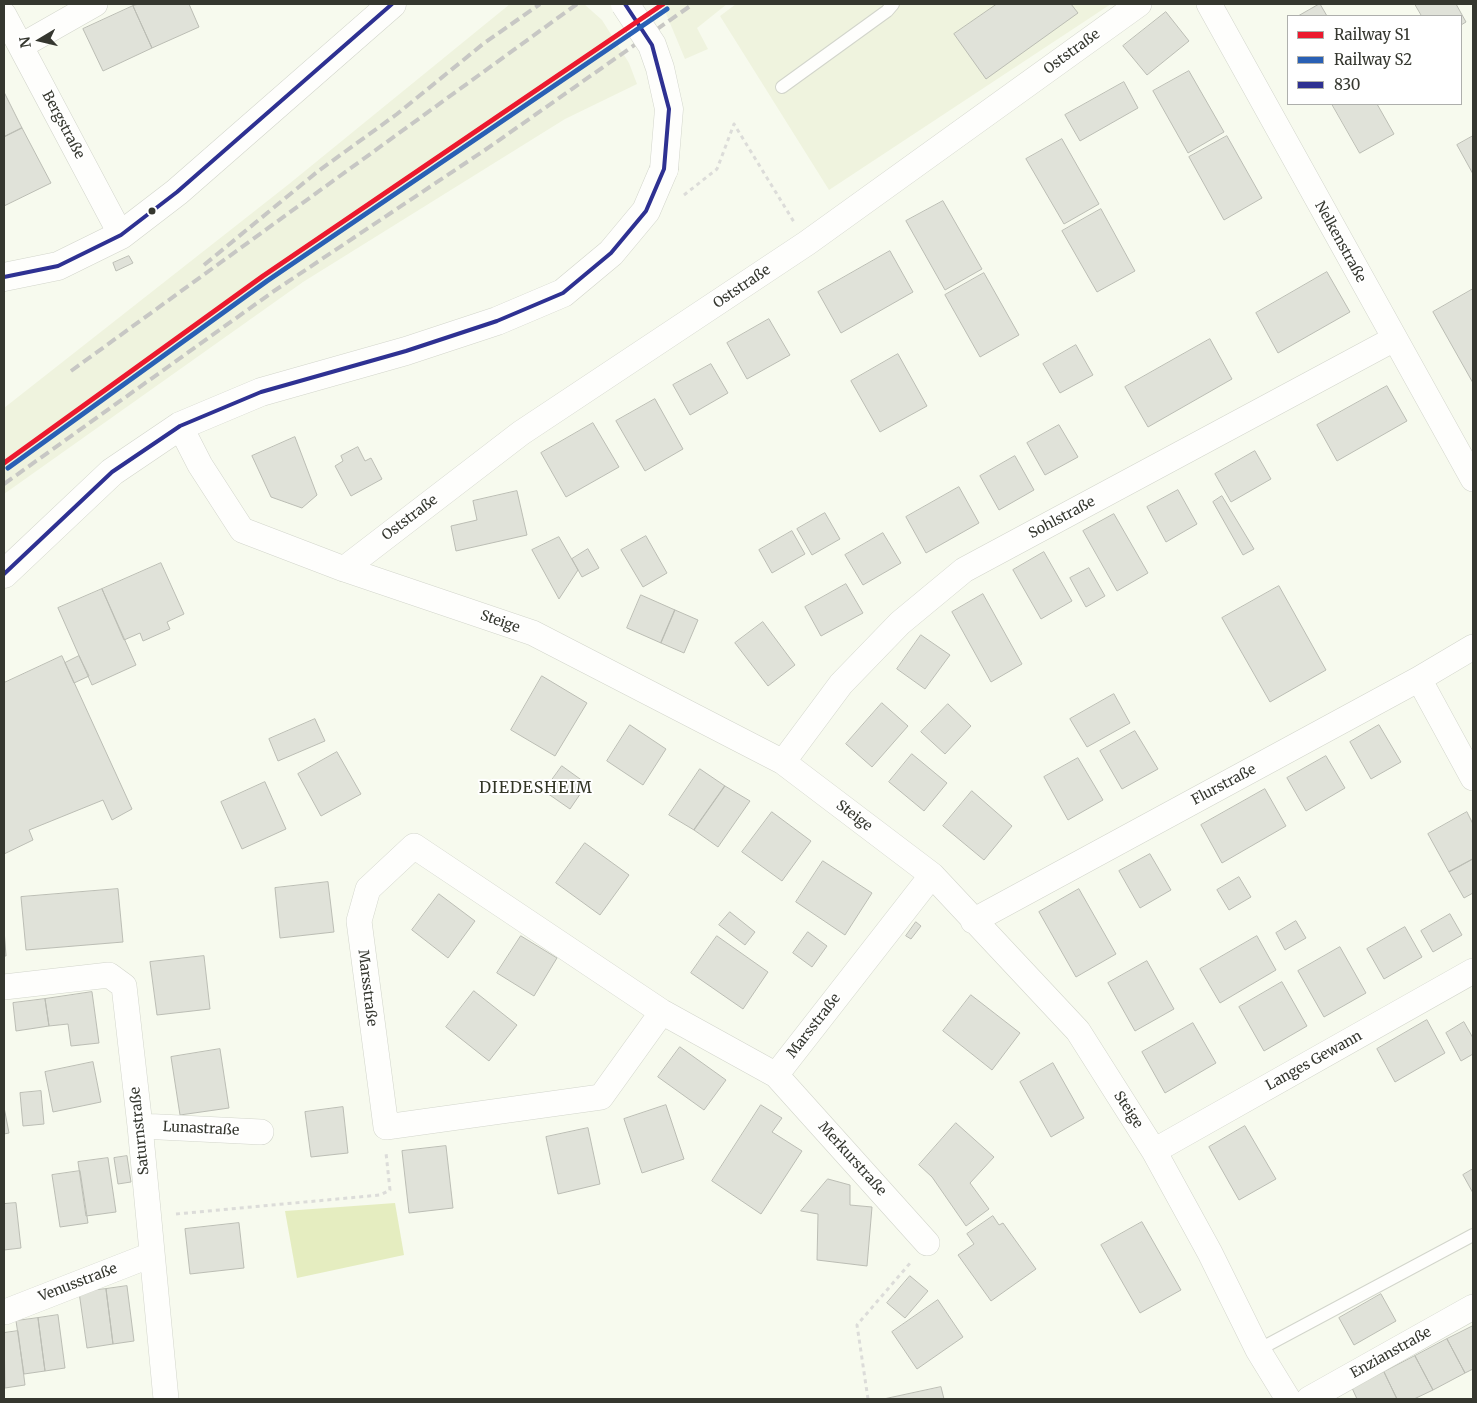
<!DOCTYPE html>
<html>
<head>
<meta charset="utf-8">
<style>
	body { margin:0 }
	#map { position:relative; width:1477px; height:1403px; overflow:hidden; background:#f7faee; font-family:Merriweather,serif }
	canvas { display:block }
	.frame { position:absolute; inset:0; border:5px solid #35372f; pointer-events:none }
	.legend { position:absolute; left:1287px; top:15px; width:175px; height:90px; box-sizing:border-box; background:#fff; border:1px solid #aeafac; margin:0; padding:6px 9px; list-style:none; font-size:15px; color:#35372f }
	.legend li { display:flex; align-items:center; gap:10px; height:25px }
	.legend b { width:25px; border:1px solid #aeafac }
	.north { position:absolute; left:15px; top:15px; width:50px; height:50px; -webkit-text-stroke:4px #fff; paint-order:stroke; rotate:261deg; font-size:14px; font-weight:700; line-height:20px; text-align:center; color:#35372f }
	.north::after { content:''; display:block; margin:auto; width:18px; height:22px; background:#35372f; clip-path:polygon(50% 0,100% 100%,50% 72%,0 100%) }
</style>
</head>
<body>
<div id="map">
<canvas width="1477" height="1403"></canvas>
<div class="frame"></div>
<ul class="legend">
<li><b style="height:6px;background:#ec192e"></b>Railway S1</li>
<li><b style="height:6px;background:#2960b5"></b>Railway S2</li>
<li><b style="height:6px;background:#2e3192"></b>830</li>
</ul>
<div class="north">N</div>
</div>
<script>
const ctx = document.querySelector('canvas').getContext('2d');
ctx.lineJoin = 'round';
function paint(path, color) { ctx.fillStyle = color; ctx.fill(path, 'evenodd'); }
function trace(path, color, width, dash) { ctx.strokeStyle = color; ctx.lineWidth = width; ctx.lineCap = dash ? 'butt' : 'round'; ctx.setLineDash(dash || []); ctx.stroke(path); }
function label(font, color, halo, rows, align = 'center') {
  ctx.font = font + ' Merriweather,serif'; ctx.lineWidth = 4; ctx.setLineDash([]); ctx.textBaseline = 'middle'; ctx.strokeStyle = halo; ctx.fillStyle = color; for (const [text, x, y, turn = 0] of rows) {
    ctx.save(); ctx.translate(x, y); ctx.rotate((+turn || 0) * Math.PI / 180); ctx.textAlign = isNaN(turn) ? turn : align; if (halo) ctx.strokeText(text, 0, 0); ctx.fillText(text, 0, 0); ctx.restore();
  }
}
paint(new Path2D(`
	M 510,4 L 584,4 L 602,20 L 629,63 L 637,84 L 565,119 L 303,282 L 4,494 L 4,408 L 289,184 Z
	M 662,4 L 727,4 L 697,28 L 708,49 L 685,59 Z
	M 736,4 L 1111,4 L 829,190 L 720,16 Z`), '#eff3de');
paint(new Path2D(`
	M 395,1203 L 404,1255 L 297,1278 L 285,1211 Z`), '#e5edc0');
const building = new Path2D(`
	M 139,4 L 189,4 L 199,27 L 152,48 L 133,6 Z
	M 997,4 L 1071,4 L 1078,13 L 986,79 L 954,34 Z
	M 1320,4 L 1327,16 L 1298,16 L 1319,4 Z
	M 1415,4 L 1456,4 L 1466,22 L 1461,25 L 1461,16 L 1422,16 Z
	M 133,6 L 152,48 L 103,71 L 83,29 Z
	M 1166,12 L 1189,41 L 1147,75 L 1123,46 Z
	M 1189,71 L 1224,132 L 1188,153 L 1153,91 Z
	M 1124,82 L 1138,108 L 1080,141 L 1065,115 Z
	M 4,92 L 22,128 L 4,137 Z
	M 1332,104 L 1377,104 L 1394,134 L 1360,153 Z
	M 22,128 L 51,183 L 4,206 L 4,137 Z
	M 1227,136 L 1262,198 L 1224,220 L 1189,157 Z
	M 1473,136 L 1473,174 L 1457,145 Z
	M 1062,139 L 1099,204 L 1064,224 L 1026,159 Z
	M 943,201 L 982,269 L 945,290 L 906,221 Z
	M 1101,209 L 1135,271 L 1097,292 L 1062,231 Z
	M 890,251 L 913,292 L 841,333 L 818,292 Z
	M 129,256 L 133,263 L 116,271 L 113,263 Z
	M 1327,272 L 1350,312 L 1278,353 L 1256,313 Z
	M 984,273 L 1019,335 L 980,357 L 945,295 Z
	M 1473,289 L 1473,383 L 1433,312 Z
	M 769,319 L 790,355 L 747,379 L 727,343 Z
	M 1210,339 L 1232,379 L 1148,427 L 1125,387 Z
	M 1076,345 L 1093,375 L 1060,393 L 1043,364 Z
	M 898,354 L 927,406 L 880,432 L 851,381 Z
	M 711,364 L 728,393 L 690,415 L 673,385 Z
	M 1387,386 L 1407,421 L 1337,461 L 1317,425 Z
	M 655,399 L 683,449 L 645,471 L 616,421 Z
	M 593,423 L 619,467 L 566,497 L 541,453 Z
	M 1059,425 L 1078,457 L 1045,475 L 1027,443 Z
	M 295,437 L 317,495 L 302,508 L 271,497 L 252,456 Z
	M 358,447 L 365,461 L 371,458 L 382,479 L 351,496 L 335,466 L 343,461 L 341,456 Z
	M 1255,451 L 1271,479 L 1231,502 L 1215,474 Z
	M 1015,456 L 1034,490 L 999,510 L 980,476 Z
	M 959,487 L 979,523 L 926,553 L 906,517 Z
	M 1178,490 L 1197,524 L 1166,542 L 1147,507 Z
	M 517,491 L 527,535 L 456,551 L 451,526 L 477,520 L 473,501 Z
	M 1222,496 L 1254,549 L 1243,555 L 1213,502 Z
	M 825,513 L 840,539 L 812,555 L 797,529 Z
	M 1114,514 L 1148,573 L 1117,591 L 1083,531 Z
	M 792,531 L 805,554 L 772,573 L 759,550 Z
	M 883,533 L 901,563 L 863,585 L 845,555 Z
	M 646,536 L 667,573 L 643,587 L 621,550 Z
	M 559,537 L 578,570 L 559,599 L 532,550 Z
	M 588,549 L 599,568 L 582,577 L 572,559 Z
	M 1044,552 L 1072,601 L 1041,619 L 1013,570 Z
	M 161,563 L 184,614 L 167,622 L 170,629 L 143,641 L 140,633 L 124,640 L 102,589 Z
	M 1089,568 L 1105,596 L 1086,607 L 1070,578 Z
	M 846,584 L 863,613 L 821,636 L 805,607 Z
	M 1279,586 L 1326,670 L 1270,702 L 1222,618 Z
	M 102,589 L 136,665 L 92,685 L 58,608 Z
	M 983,594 L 1022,664 L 991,682 L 952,612 Z
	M 641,595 L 675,610 L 661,643 L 627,628 Z
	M 675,610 L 698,620 L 684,653 L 661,643 Z
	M 763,622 L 795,665 L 768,686 L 735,643 Z
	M 921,635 L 950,655 L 925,689 L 897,669 Z
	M 62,656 L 132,809 L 112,820 L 103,800 L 29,830 L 33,840 L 4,854 L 4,683 Z
	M 79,656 L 89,676 L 74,683 L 65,663 Z
	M 542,676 L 587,703 L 555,756 L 511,730 Z
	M 1114,694 L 1130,723 L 1087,747 L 1070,719 Z
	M 882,703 L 908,726 L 872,767 L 846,744 Z
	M 948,704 L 971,726 L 945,754 L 921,732 Z
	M 315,719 L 325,741 L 278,761 L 269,739 Z
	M 630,725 L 666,749 L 643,785 L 607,761 Z
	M 1379,725 L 1401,762 L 1371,779 L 1350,742 Z
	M 1135,731 L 1158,769 L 1122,789 L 1100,751 Z
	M 337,752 L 361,794 L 321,816 L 298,774 Z
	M 912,754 L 947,783 L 924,811 L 889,782 Z
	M 1326,756 L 1345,788 L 1306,811 L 1287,778 Z
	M 1078,758 L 1103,800 L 1068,820 L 1044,777 Z
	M 562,766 L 587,784 L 570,809 L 544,791 Z
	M 700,769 L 725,786 L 694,830 L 669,815 Z
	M 265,782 L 286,829 L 242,849 L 221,802 Z
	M 725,786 L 750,801 L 718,847 L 694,830 Z
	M 1265,789 L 1286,826 L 1222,863 L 1201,825 Z
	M 972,791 L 1012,826 L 984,860 L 943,826 Z
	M 772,812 L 811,841 L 782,881 L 742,852 Z
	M 1467,812 L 1473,824 L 1473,859 L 1449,872 L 1428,834 Z
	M 585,843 L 629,875 L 600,915 L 556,883 Z
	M 1150,854 L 1171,890 L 1140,908 L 1119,871 Z
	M 1473,859 L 1473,893 L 1464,898 L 1449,872 Z
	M 823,861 L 872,893 L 845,935 L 796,902 Z
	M 1239,877 L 1251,897 L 1229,910 L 1217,890 Z
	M 328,882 L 334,932 L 280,938 L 275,888 Z
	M 118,889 L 123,942 L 26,950 L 21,897 Z
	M 1079,889 L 1116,954 L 1076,977 L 1039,912 Z
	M 439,894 L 475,921 L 448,958 L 412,930 Z
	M 730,912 L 755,932 L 745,945 L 719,925 Z
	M 1450,914 L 1462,935 L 1433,952 L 1421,931 Z
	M 1296,921 L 1306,938 L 1285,950 L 1276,933 Z
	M 916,922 L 921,926 L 911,939 L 906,936 Z
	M 1405,927 L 1422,957 L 1384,979 L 1367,949 Z
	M 4,929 L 6,956 L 4,956 Z
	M 808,932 L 827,946 L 812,967 L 793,953 Z
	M 521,936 L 557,958 L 534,996 L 497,973 Z
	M 717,936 L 768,972 L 743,1009 L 691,973 Z
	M 1257,936 L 1276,970 L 1220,1003 L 1200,969 Z
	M 1340,947 L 1366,993 L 1324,1017 L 1298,971 Z
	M 204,956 L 210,1009 L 157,1015 L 150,962 Z
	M 1147,961 L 1174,1009 L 1135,1031 L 1108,983 Z
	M 1282,982 L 1307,1026 L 1264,1051 L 1239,1007 Z
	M 474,991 L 517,1025 L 489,1061 L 446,1027 Z
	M 92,992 L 99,1043 L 71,1046 L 68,1024 L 49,1026 L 45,999 Z
	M 971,995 L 1020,1033 L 992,1070 L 943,1031 Z
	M 45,999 L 49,1026 L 16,1031 L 13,1003 Z
	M 1427,1020 L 1445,1053 L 1395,1082 L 1377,1049 Z
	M 1464,1022 L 1473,1038 L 1473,1054 L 1461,1061 L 1446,1033 Z
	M 1193,1023 L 1216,1063 L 1165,1093 L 1142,1052 Z
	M 680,1047 L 726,1080 L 704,1110 L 658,1077 Z
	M 220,1049 L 229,1108 L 180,1115 L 171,1057 Z
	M 93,1062 L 101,1102 L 53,1112 L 45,1072 Z
	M 1053,1063 L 1084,1118 L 1051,1137 L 1020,1082 Z
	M 41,1091 L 44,1124 L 23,1126 L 20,1093 Z
	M 666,1105 L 684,1159 L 642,1173 L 624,1119 Z
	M 761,1105 L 782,1118 L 772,1132 L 802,1151 L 761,1214 L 712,1181 Z
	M 4,1107 L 9,1133 L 4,1134 Z
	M 343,1107 L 348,1153 L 311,1157 L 305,1112 Z
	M 956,1123 L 994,1157 L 970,1183 L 989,1209 L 966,1226 L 932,1177 L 919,1165 Z
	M 1245,1126 L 1276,1179 L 1239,1200 L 1209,1147 Z
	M 588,1128 L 600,1184 L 558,1194 L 546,1137 Z
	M 446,1146 L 453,1208 L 409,1213 L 402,1151 Z
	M 127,1156 L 131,1182 L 118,1184 L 114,1158 Z
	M 108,1158 L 116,1212 L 86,1216 L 78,1162 Z
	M 1473,1169 L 1473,1193 L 1463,1175 Z
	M 80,1171 L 88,1223 L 60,1227 L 52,1175 Z
	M 828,1179 L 850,1185 L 850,1205 L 872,1207 L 867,1266 L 817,1260 L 818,1214 L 801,1211 Z
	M 16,1203 L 21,1248 L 4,1250 L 4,1204 Z
	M 993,1216 L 999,1225 L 1003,1223 L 1036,1269 L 991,1301 L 958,1255 L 974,1244 L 967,1234 Z
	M 1142,1222 L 1181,1290 L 1140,1313 L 1101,1245 Z
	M 239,1223 L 244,1268 L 190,1274 L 185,1229 Z
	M 910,1276 L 928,1291 L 905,1318 L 887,1303 Z
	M 127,1286 L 134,1341 L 113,1344 L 106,1289 Z
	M 106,1289 L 113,1344 L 87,1348 L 79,1292 Z
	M 1381,1294 L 1396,1321 L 1354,1345 L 1339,1318 Z
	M 938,1300 L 963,1337 L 917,1369 L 892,1332 Z
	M 58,1315 L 65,1368 L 45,1371 L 38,1318 Z
	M 38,1318 L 45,1371 L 24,1374 L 16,1321 Z
	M 1473,1326 L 1473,1369 L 1465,1373 L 1447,1339 Z
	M 18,1331 L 25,1385 L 5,1388 L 4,1333 Z
	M 1447,1339 L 1465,1373 L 1433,1390 L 1415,1356 Z
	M 1415,1356 L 1433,1390 L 1414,1399 L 1397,1399 L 1384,1372 Z
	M 1384,1372 L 1397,1399 L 1357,1399 L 1352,1388 Z
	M 941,1387 L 944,1399 L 884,1399 Z`);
paint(building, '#e0e2d9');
trace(building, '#bbbdb4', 1);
const service = new Path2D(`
	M 782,87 L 887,11 L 893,4
	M 1258,1350 L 1473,1235`);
const minor = new Path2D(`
	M 1209,4 L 1473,479
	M 4,15 L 121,235
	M 21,46 L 95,4
	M 180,426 L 200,465 L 242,530 L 344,569 L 533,633 L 783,762 L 932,875 L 1078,1031 L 1154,1151 L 1210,1253 L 1258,1350 L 1288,1399
	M 344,569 L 521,433 L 807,243 L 1139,4
	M 1419,679 L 1473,778
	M 783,762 L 841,684 L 900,623 L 964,570 L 1394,339
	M 973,921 L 1419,679 L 1473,647
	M 4,987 L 109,975 L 124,986 L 140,1126 L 166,1399
	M 662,1012 L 601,1097 L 386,1127 L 359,921 L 368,889 L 414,846 L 662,1012 L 776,1075 L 932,875
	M 776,1075 L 927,1243
	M 140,1126 L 261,1132
	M 1154,1151 L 1473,971
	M 5,1312 L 151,1255
	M 1309,1399 L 1473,1307`);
const tertiary = new Path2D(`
	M 4,277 L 58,266 L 121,235 L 177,192 L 392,4
	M 4,574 L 112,472 L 180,426 L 261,392 L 406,351 L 497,321 L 563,293 L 611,253 L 646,211 L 664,169`);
trace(service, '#d2d5cb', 14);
trace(minor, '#d2d5cb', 26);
trace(tertiary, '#d2d5cb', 29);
trace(new Path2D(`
	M 684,195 L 717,169 L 734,124 L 794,222
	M 176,1214 L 380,1195 L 390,1190 L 386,1153
	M 868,1399 L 857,1325 L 911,1262`), '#dcdcd9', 3, [4, 4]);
trace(service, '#fefefc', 12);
trace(minor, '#fefefc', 25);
trace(tertiary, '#fefefc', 28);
trace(new Path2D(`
	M 204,265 L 317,172 L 397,114 L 483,44 L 540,4
	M 71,371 L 577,4
	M 4,484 L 274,291 L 485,150 L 693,4`), '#c7c7c4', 4, [10, 5]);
const tertiaryBridge = new Path2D(`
	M 625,4 L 652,45 L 660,68 L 669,109 L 664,169`);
trace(tertiaryBridge, '#d2d5cb', 29, []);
trace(tertiaryBridge, '#fefefc', 28);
trace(new Path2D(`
	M 4,277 L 58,266 L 121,235 L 177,192 L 392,4
	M 4,574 L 112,472 L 180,426 L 261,392 L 406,351 L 497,321 L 563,293 L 611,253 L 646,211 L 664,169 L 669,109 L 652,45 L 625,4`), '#2e3192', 4);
trace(new Path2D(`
	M 4,463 L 263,276 L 663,4`), '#ec192e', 5);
trace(new Path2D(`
	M 8,468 L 267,281 L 667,9`), '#2960b5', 5);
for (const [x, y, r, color] of [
	[152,211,4.5,"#35372f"]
]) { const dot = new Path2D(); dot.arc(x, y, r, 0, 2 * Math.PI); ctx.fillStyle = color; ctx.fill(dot); trace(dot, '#fff', 2); }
label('14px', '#35372f', '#fff', [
	["Oststraße",1072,52,-36],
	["Bergstraße",63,125,62],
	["Nelkenstraße",1340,242,61],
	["Oststraße",742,287,-34],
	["Oststraße",410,518,-37],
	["Sohlstraße",1062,518,-28],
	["Steige",500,622,19],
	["Flurstraße",1224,785,-28],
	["Steige",854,816,37],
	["Marsstraße",367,988,83],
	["Marsstraße",814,1026,-52],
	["Langes Gewann",1314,1061,-29],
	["Steige",1128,1110,57],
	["Lunastraße",201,1129,3],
	["Saturnstraße",140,1131,-96],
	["Merkurstraße",852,1159,48],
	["Venusstraße",78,1283,-21],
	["Enzianstraße",1391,1353,-29]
]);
ctx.letterSpacing = '1px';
label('16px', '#323525', '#fff', [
	["DIEDESHEIM",536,788]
]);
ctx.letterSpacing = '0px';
</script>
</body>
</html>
